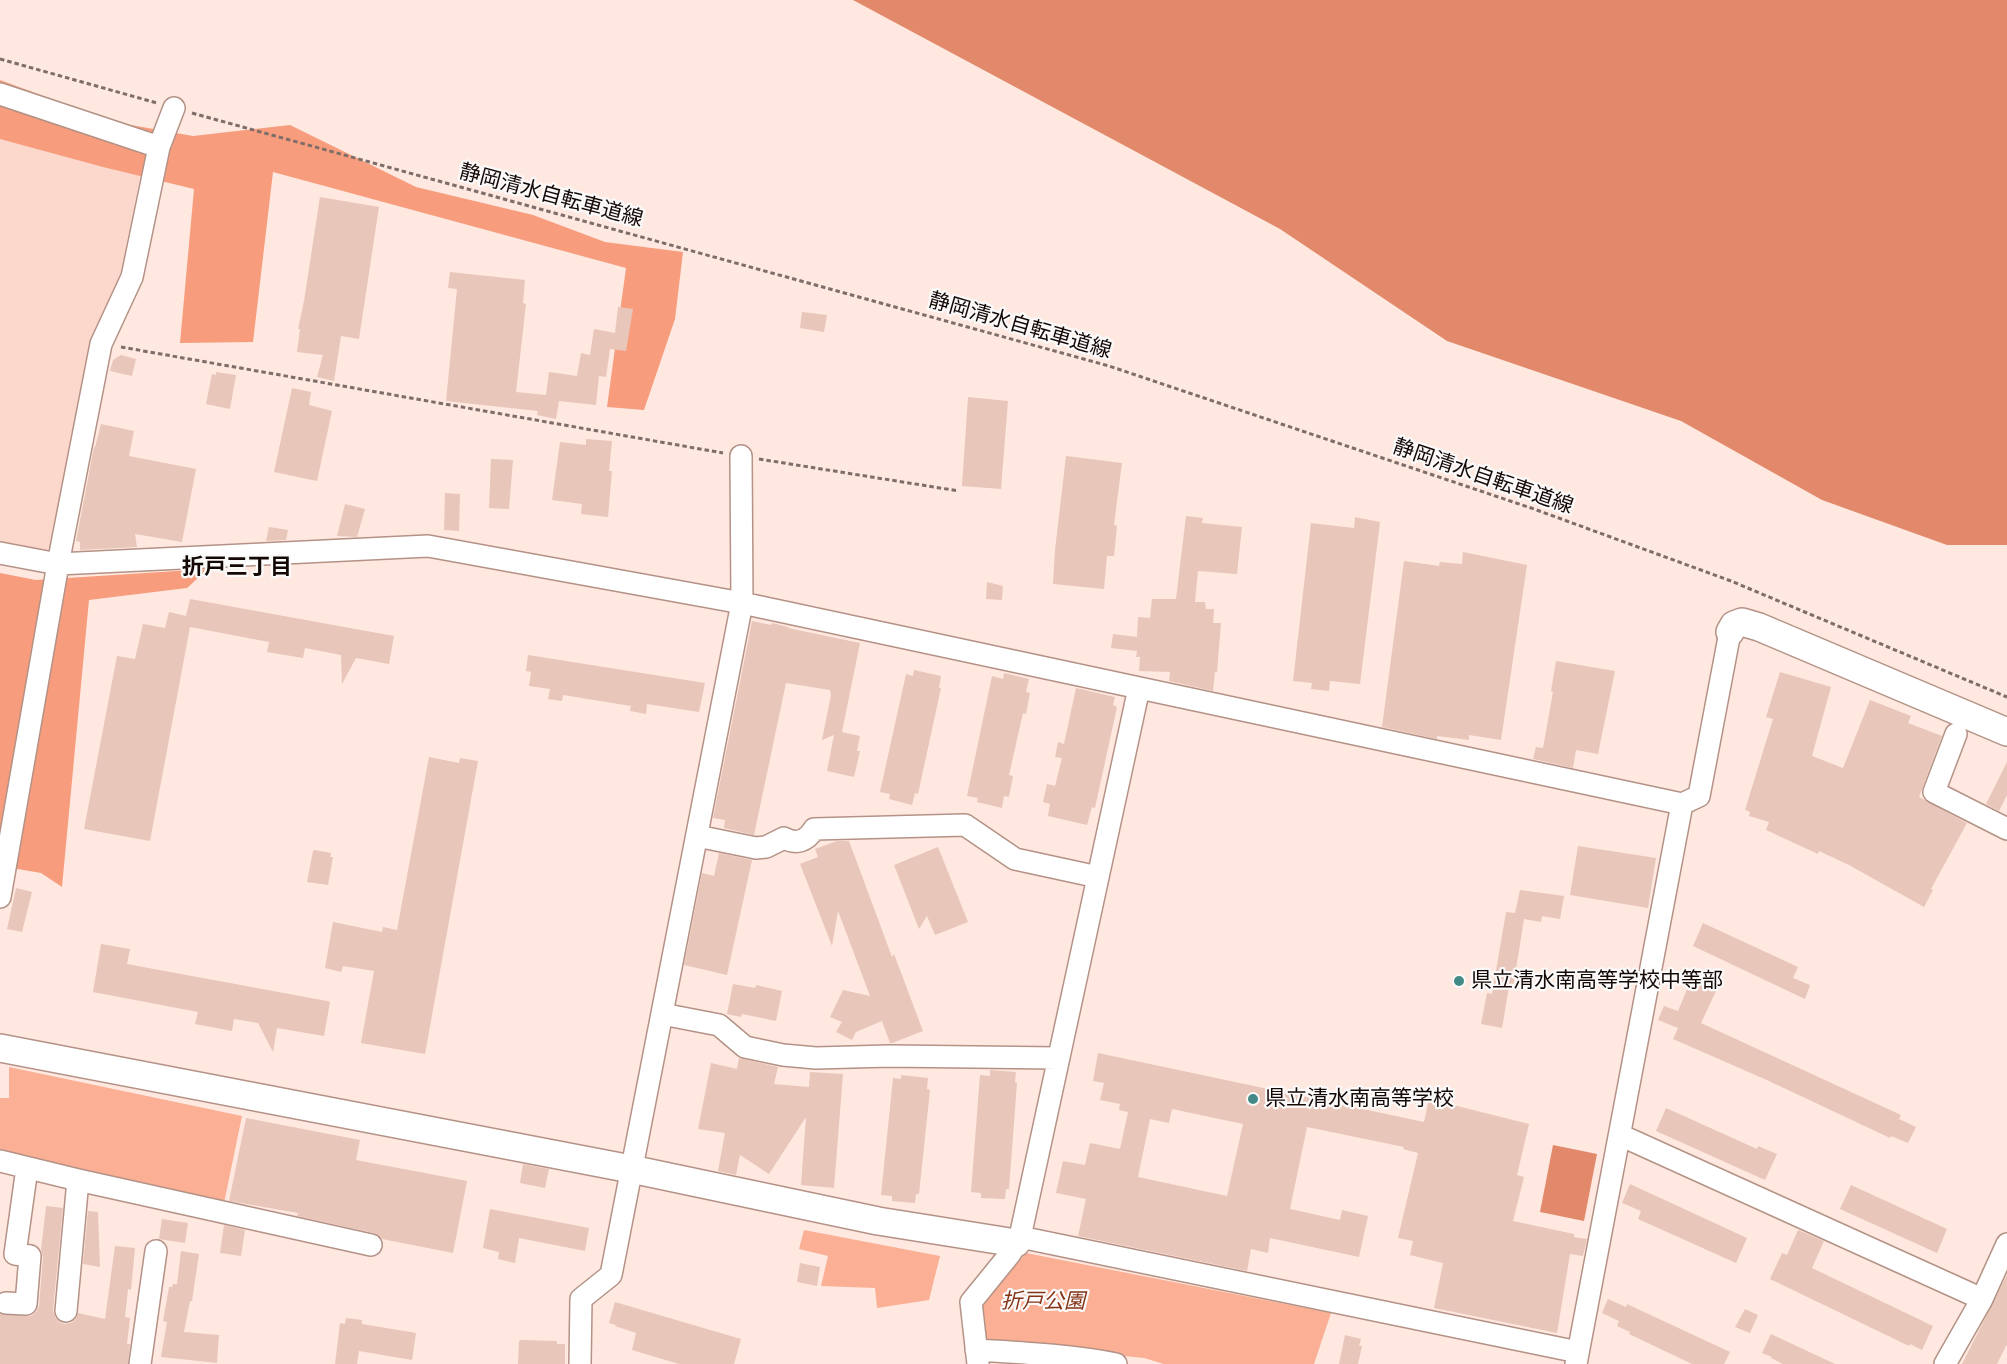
<!DOCTYPE html>
<html>
<head>
<meta charset="utf-8">
<style>
	body { margin:0 }
	canvas { display:block; background:#fee8e0 }
</style>
</head>
<body>
<canvas width="2007" height="1364"></canvas>
<script>
const ctx = document.querySelector('canvas').getContext('2d');
ctx.lineJoin = 'round';
function paint(path, color) { ctx.fillStyle = color; ctx.fill(path, 'evenodd'); }
function trace(path, color, width, dash) { ctx.strokeStyle = color; ctx.lineWidth = width; ctx.lineCap = dash ? 'butt' : 'round'; ctx.setLineDash(dash || []); ctx.stroke(path); }
function label(font, color, halo, rows, align = 'center') {
  ctx.font = font + ' Merriweather,"Noto Sans JP",serif'; ctx.lineWidth = 4.5; ctx.setLineDash([]); ctx.textBaseline = 'middle'; ctx.strokeStyle = halo; ctx.fillStyle = color; for (const [text, x, y, turn = 0] of rows) {
    ctx.save(); ctx.translate(x, y); ctx.rotate((+turn || 0) * Math.PI / 180); ctx.textAlign = isNaN(turn) ? turn : align; if (halo) ctx.strokeText(text, 0, 0); ctx.fillText(text, 0, 0); ctx.restore();
  }
}
paint(new Path2D(`
	M 0,113 L 142,168 L 119,280 L 93,335 L 49,548 L 39,554 L 0,546 Z`), '#fcd8cc');
paint(new Path2D(`
	M 9,1067 L 242,1116 L 224,1203 L 0,1156 L 0,1098 L 9,1098 Z
	M 804,1230 L 940,1256 L 929,1300 L 877,1308 L 875,1288 L 821,1286 L 828,1256 L 799,1249 Z
	M 1026,1253 L 1331,1313 L 1314,1364 L 1164,1364 L 1144,1358 L 984,1342 L 983,1304 Z`), '#fbb095');
paint(new Path2D(`
	M 0,80 L 114,122 L 193,136 L 290,125 L 416,187 L 533,215 L 605,242 L 683,252 L 675,319 L 644,410 L 607,407 L 626,268 L 273,172 L 253,342 L 180,343 L 194,189 L 103,167 L 0,139 Z
	M 208,569 L 187,588 L 89,600 L 62,887 L 41,873 L 0,866 L 0,573 L 36,580 Z`), '#f79d7e');
paint(new Path2D(`
	M 853,0 L 2007,0 L 2007,545 L 1947,545 L 1822,500 L 1681,421 L 1447,341 L 1280,229 Z
	M 1553,1145 L 1597,1154 L 1584,1221 L 1540,1212 Z`), '#e1896a');
paint(new Path2D(`
	M 320,197 L 379,207 L 359,339 L 341,336 L 334,381 L 317,377 L 323,355 L 297,352 L 300,329 L 298,329 L 304,301 Z
	M 450,272 L 525,280 L 523,303 L 526,304 L 516,392 L 546,395 L 549,372 L 577,376 L 581,353 L 590,355 L 594,329 L 615,333 L 618,307 L 633,309 L 626,351 L 610,349 L 606,377 L 599,376 L 596,405 L 559,401 L 556,419 L 537,415 L 538,411 L 446,401 L 457,289 L 448,288 Z
	M 802,312 L 827,315 L 824,332 L 800,328 Z
	M 121,355 L 136,359 L 132,376 L 110,371 L 113,360 Z
	M 216,372 L 236,375 L 230,409 L 206,404 L 212,374 L 216,375 Z
	M 292,388 L 311,392 L 309,405 L 332,411 L 317,481 L 274,472 Z
	M 968,397 L 1008,401 L 1001,489 L 962,486 Z
	M 101,424 L 134,431 L 129,456 L 196,469 L 182,542 L 135,534 L 137,547 L 80,550 L 80,542 L 76,541 L 94,447 L 95,447 Z
	M 586,439 L 612,441 L 609,471 L 612,471 L 608,517 L 581,514 L 582,504 L 552,500 L 560,442 L 586,445 Z
	M 1066,456 L 1122,463 L 1114,525 L 1117,526 L 1114,556 L 1107,556 L 1104,589 L 1053,584 L 1055,550 Z
	M 491,459 L 513,460 L 509,509 L 489,508 Z
	M 445,493 L 460,494 L 459,531 L 444,530 Z
	M 345,504 L 365,509 L 357,537 L 337,536 Z
	M 1186,516 L 1203,518 L 1202,523 L 1242,527 L 1237,574 L 1198,571 L 1195,602 L 1205,602 L 1206,609 L 1214,609 L 1213,623 L 1221,623 L 1217,672 L 1215,672 L 1213,691 L 1169,681 L 1170,672 L 1139,671 L 1140,657 L 1136,657 L 1137,651 L 1111,648 L 1113,634 L 1137,637 L 1138,617 L 1150,618 L 1152,599 L 1176,599 Z
	M 1355,517 L 1380,522 L 1360,684 L 1330,681 L 1329,691 L 1311,689 L 1312,683 L 1293,681 L 1311,523 L 1354,528 Z
	M 269,527 L 288,530 L 286,540 L 266,541 Z
	M 1463,552 L 1527,565 L 1501,740 L 1469,735 L 1469,740 L 1437,736 L 1437,739 L 1382,727 L 1404,561 L 1439,566 L 1440,562 L 1462,564 Z
	M 987,582 L 1003,586 L 1002,600 L 986,599 Z
	M 190,599 L 394,636 L 389,664 L 356,658 L 342,684 L 341,655 L 305,648 L 303,658 L 267,652 L 269,642 L 190,627 L 150,841 L 84,829 L 117,656 L 135,659 L 143,624 L 165,628 L 169,612 L 186,616 Z
	M 752,621 L 771,625 L 772,623 L 788,627 L 788,628 L 860,643 L 842,732 L 860,736 L 857,751 L 860,751 L 854,777 L 827,771 L 834,735 L 822,740 L 831,695 L 830,690 L 786,683 L 754,835 L 724,828 L 725,820 L 713,818 Z
	M 528,655 L 705,683 L 699,712 L 647,704 L 646,714 L 630,711 L 631,706 L 563,695 L 562,701 L 548,699 L 550,689 L 529,686 L 531,672 L 526,671 Z
	M 1556,661 L 1615,671 L 1598,754 L 1576,750 L 1573,768 L 1533,759 L 1536,747 L 1543,748 L 1553,692 L 1551,691 Z
	M 914,670 L 941,676 L 939,688 L 941,688 L 918,794 L 915,793 L 912,805 L 889,799 L 890,794 L 880,792 L 906,674 L 913,676 Z
	M 1780,672 L 1831,687 L 1812,756 L 1843,768 L 1870,700 L 1911,716 L 1908,723 L 1942,736 L 1919,797 L 1967,823 L 1931,889 L 1933,890 L 1924,907 L 1849,865 L 1819,851 L 1818,854 L 1766,830 L 1769,822 L 1749,816 L 1750,812 L 1745,810 L 1773,719 L 1766,717 Z
	M 1004,673 L 1029,679 L 1026,692 L 1030,693 L 1026,714 L 1023,713 L 1009,775 L 1013,776 L 1009,797 L 1004,796 L 1002,808 L 977,802 L 978,798 L 967,796 L 992,676 L 1003,679 Z
	M 1076,688 L 1115,697 L 1113,705 L 1117,707 L 1095,808 L 1092,807 L 1087,825 L 1048,816 L 1050,804 L 1043,802 L 1047,784 L 1055,786 L 1062,758 L 1055,757 L 1058,742 L 1064,744 Z
	M 429,757 L 459,763 L 460,758 L 478,761 L 425,1054 L 361,1043 L 374,971 L 343,966 L 341,972 L 325,968 L 333,922 L 382,932 L 383,927 L 397,930 Z
	M 2007,762 L 2007,795 L 1999,811 L 1986,804 Z
	M 837,841 L 849,841 L 892,957 L 894,954 L 923,1031 L 892,1043 L 890,1043 L 882,1021 L 856,1032 L 852,1040 L 836,1032 L 842,1022 L 830,1017 L 843,990 L 870,996 L 838,911 L 832,946 L 800,864 L 818,857 L 815,849 Z
	M 1578,846 L 1656,858 L 1648,908 L 1570,895 Z
	M 938,847 L 968,922 L 935,935 L 927,916 L 919,929 L 894,865 Z
	M 315,850 L 331,853 L 330,857 L 333,857 L 328,885 L 307,882 L 313,851 Z
	M 719,853 L 752,860 L 727,975 L 684,965 L 702,873 L 714,876 Z
	M 16,888 L 32,892 L 22,932 L 7,929 Z
	M 1520,890 L 1564,896 L 1560,919 L 1542,916 L 1541,922 L 1524,919 L 1513,988 L 1509,987 L 1502,1028 L 1481,1024 L 1487,993 L 1492,994 L 1506,912 L 1515,913 Z
	M 1703,923 L 1798,967 L 1793,978 L 1810,985 L 1805,999 L 1693,946 Z
	M 101,944 L 130,949 L 127,964 L 327,1001 L 330,1002 L 324,1036 L 277,1028 L 273,1052 L 258,1023 L 234,1019 L 232,1031 L 195,1024 L 198,1012 L 93,992 Z
	M 1691,980 L 1716,991 L 1701,1023 L 1901,1115 L 1899,1119 L 1916,1127 L 1908,1143 L 1891,1136 L 1890,1138 L 1769,1081 L 1673,1039 L 1678,1028 L 1658,1020 L 1664,1006 L 1678,1011 Z
	M 733,984 L 755,988 L 756,985 L 782,991 L 776,1021 L 742,1014 L 741,1017 L 727,1014 Z
	M 1098,1053 L 1424,1122 L 1429,1099 L 1529,1124 L 1517,1175 L 1524,1177 L 1513,1221 L 1574,1234 L 1574,1237 L 1587,1239 L 1583,1256 L 1570,1254 L 1557,1333 L 1434,1308 L 1443,1263 L 1410,1255 L 1413,1241 L 1398,1238 L 1418,1153 L 1403,1149 L 1404,1147 L 1307,1127 L 1290,1209 L 1340,1220 L 1342,1210 L 1368,1216 L 1359,1257 L 1270,1238 L 1268,1253 L 1251,1249 L 1247,1271 L 1078,1236 L 1086,1199 L 1056,1193 L 1063,1161 L 1085,1165 L 1090,1143 L 1120,1149 L 1128,1112 L 1119,1110 L 1120,1104 L 1100,1100 L 1104,1083 L 1093,1081 ZM 1172,1109 L 1243,1124 L 1227,1196 L 1138,1177 L 1150,1119 L 1169,1123 Z
	M 739,1058 L 778,1067 L 774,1084 L 809,1087 L 810,1072 L 843,1074 L 834,1188 L 801,1185 L 806,1117 L 769,1174 L 740,1155 L 736,1175 L 718,1171 L 725,1133 L 698,1129 L 711,1063 L 737,1069 Z
	M 990,1070 L 1016,1072 L 1015,1082 L 1017,1083 L 1009,1189 L 1006,1189 L 1005,1199 L 981,1198 L 981,1193 L 971,1192 L 980,1075 L 990,1076 Z
	M 901,1075 L 928,1078 L 927,1089 L 930,1090 L 919,1194 L 916,1194 L 915,1203 L 892,1201 L 892,1196 L 881,1195 L 893,1078 L 901,1079 Z
	M 1666,1108 L 1757,1149 L 1758,1146 L 1777,1154 L 1765,1180 L 1656,1131 Z
	M 246,1118 L 360,1140 L 356,1160 L 467,1181 L 453,1253 L 382,1239 L 374,1233 L 297,1216 L 298,1213 L 229,1201 Z
	M 523,1164 L 549,1169 L 545,1188 L 520,1183 Z
	M 1630,1184 L 1747,1238 L 1736,1263 L 1638,1219 L 1641,1211 L 1622,1203 Z
	M 1851,1185 L 1947,1229 L 1937,1253 L 1840,1209 Z
	M 46,1206 L 63,1208 L 53,1310 L 55,1317 L 59,1322 L 64,1324 L 71,1323 L 76,1319 L 78,1313 L 105,1319 L 115,1246 L 135,1248 L 131,1290 L 128,1289 L 125,1317 L 130,1318 L 127,1344 L 130,1344 L 128,1364 L 0,1364 L 0,1314 L 31,1316 L 36,1312 L 39,1306 L 43,1257 L 41,1250 Z
	M 490,1209 L 589,1228 L 585,1251 L 519,1238 L 515,1263 L 498,1259 L 499,1252 L 483,1248 Z
	M 88,1211 L 98,1212 L 100,1267 L 83,1264 Z
	M 162,1219 L 188,1223 L 185,1243 L 159,1239 Z
	M 224,1225 L 245,1230 L 241,1256 L 220,1253 Z
	M 1798,1230 L 1824,1241 L 1812,1268 L 1933,1326 L 1922,1350 L 1910,1344 L 1909,1346 L 1770,1279 L 1782,1253 L 1787,1255 Z
	M 181,1251 L 199,1254 L 192,1301 L 190,1301 L 184,1332 L 219,1335 L 217,1363 L 161,1357 L 167,1322 L 163,1321 L 169,1287 L 172,1287 L 173,1284 L 177,1284 Z
	M 800,1263 L 820,1267 L 817,1286 L 797,1282 Z
	M 2007,1275 L 2007,1344 L 1997,1364 L 1962,1364 Z
	M 1608,1299 L 1626,1307 L 1627,1304 L 1730,1352 L 1724,1364 L 1692,1364 L 1629,1334 L 1630,1332 L 1617,1326 L 1619,1321 L 1602,1313 Z
	M 615,1302 L 741,1339 L 734,1364 L 679,1364 L 632,1350 L 636,1333 L 615,1326 L 616,1325 L 609,1323 Z
	M 1745,1309 L 1758,1315 L 1750,1333 L 1735,1327 Z
	M 346,1318 L 362,1320 L 362,1324 L 416,1333 L 412,1360 L 359,1351 L 357,1364 L 335,1364 L 340,1323 L 345,1324 Z
	M 1771,1334 L 1835,1364 L 1783,1364 L 1771,1358 L 1772,1357 L 1762,1353 Z
	M 1345,1335 L 1361,1339 L 1359,1346 L 1362,1346 L 1358,1364 L 1339,1364 Z
	M 521,1340 L 557,1341 L 557,1344 L 565,1344 L 565,1364 L 518,1364 L 519,1341 Z`), '#e9c6ba');
const minor = new Path2D(`
	M 0,94 L 159,147 L 132,277 L 101,344 L 58,564 L 0,897
	M 159,147 L 174,108
	M 0,553 L 58,564 L 428,546 L 742,603 L 1682,804 L 1576,1364
	M 1956,734 L 1934,792 L 2007,829
	M 1682,804 L 1699,796 L 1730,632
	M 697,836 L 756,848 L 766,847 L 784,838 C 796,845 807,841 814,829 L 965,825 L 1015,859 L 1098,877
	M 662,1014 L 719,1025 L 745,1047 L 783,1055 L 816,1058 L 889,1056 L 1058,1058
	M 1620,1135 L 1982,1299
	M 0,1161 L 78,1180 L 371,1245
	M 1020,1237 L 1578,1352
	M 6,1303 L 26,1304 L 30,1256 L 15,1254 L 27,1168
	M 66,1311 L 78,1180
	M 976,1350 C 1023,1353 1070,1355 1116,1364
	M 140,1364 L 156,1251
	M 580,1364 L 581,1299 L 611,1275 L 742,603 L 741,456
	M 978,1364 L 971,1302 L 1010,1254 L 1020,1237 L 1139,688
	M 1945,1364 L 1982,1299 L 2007,1244`);
const tertiary = new Path2D(`
	M 1730,632 L 1734,625 L 1742,622 L 1759,627 L 2007,732
	M 0,1048 L 631,1169 L 878,1221 L 1016,1243`);
trace(minor, '#b49286', 24);
trace(tertiary, '#b49286', 30);
trace(new Path2D(`
	M 0,59 L 157,103
	M 192,113 L 1109,366 L 1534,509 L 1731,581 L 2007,697
	M 121,347 L 723,453
	M 759,459 L 959,491`), '#7e6d68', 3, [4.5, 3]);
trace(minor, '#fff', 21);
trace(tertiary, '#fff', 27);
for (const [x, y, r, color] of [
	[1459,981,6,"#438a86"],
	[1253,1099,6,"#438a86"]
]) { const dot = new Path2D(); dot.arc(x, y, r, 0, 2 * Math.PI); ctx.fillStyle = color; ctx.fill(dot); trace(dot, '#fafafa', 2); }
label('21px', '#140805', '#fafafa', [
	["静岡清水自転車道線",551,196,15],
	["静岡清水自転車道線",1020,326,16],
	["静岡清水自転車道線",1483,477,19]
]);
label('21px', '#140805', '#fafafa', [
	["県立清水南高等学校中等部",1471,981],
	["県立清水南高等学校",1265,1099]
], 'left');
label('italic 21px', '#843416', '#fafafa', [
	["折戸公園",1043,1302]
]);
label('bold 22px', '#140805', '#fafafa', [
	["折戸三丁目",237,568]
]);
</script>
</body>
</html>
